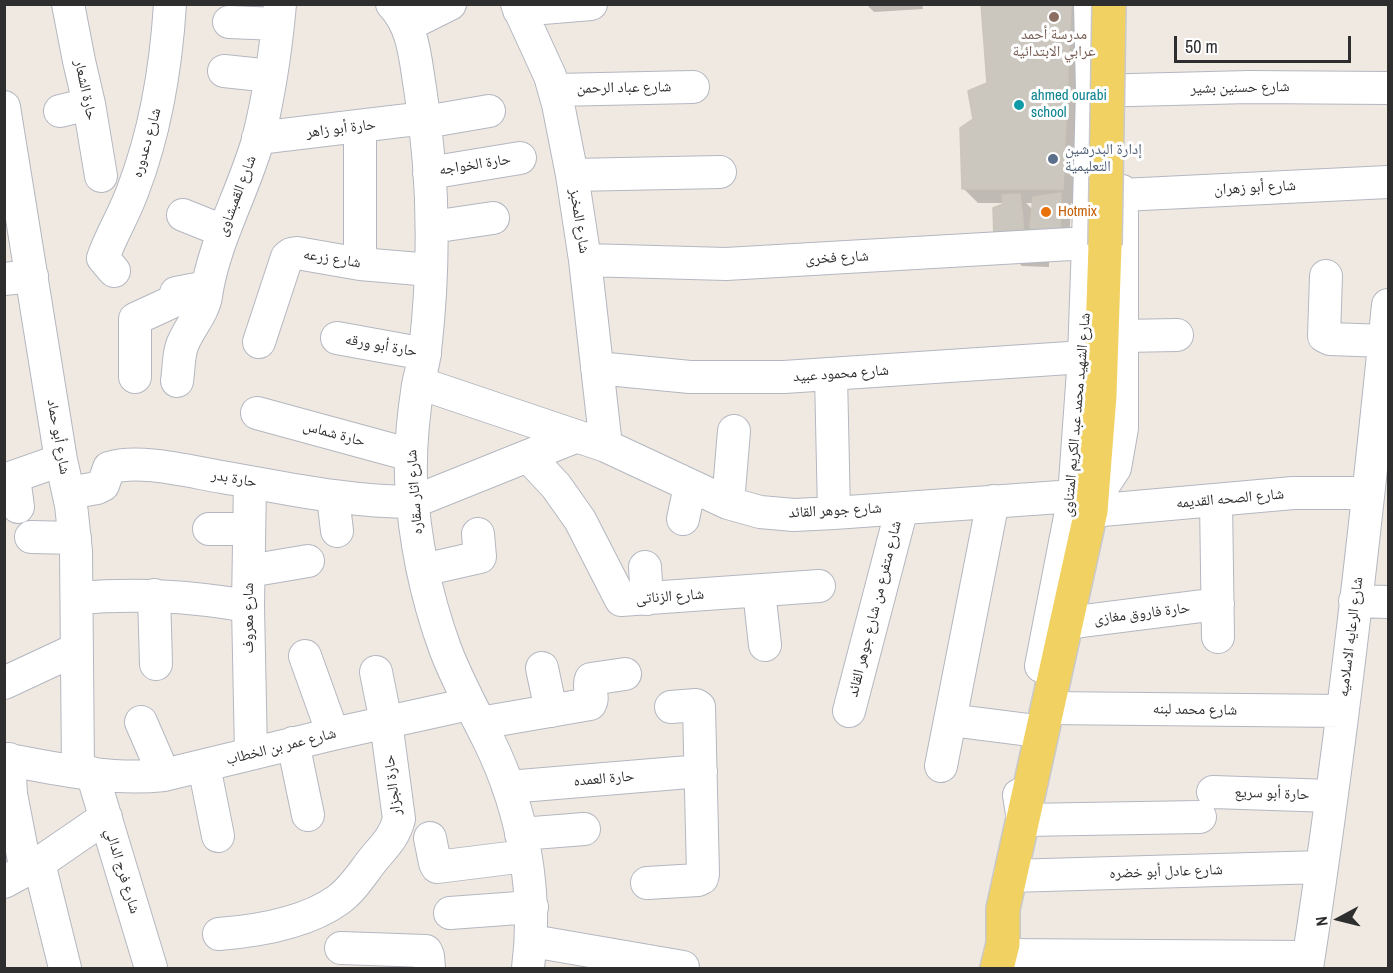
<!DOCTYPE html>
<html>
<head>
<meta charset="utf-8">
<style>
	body { margin:0 }
	#map { position:relative; width:1393px; height:973px; overflow:hidden; background:#efe9e1; font-family:"Archivo Narrow",sans-serif }
	canvas { display:block }
	.frame { position:absolute; inset:0; border:6px solid #2e2e2e; pointer-events:none }
	.north { position:absolute; left:1309px; top:889px; width:60px; height:60px; -webkit-text-stroke:4px #fff; paint-order:stroke; rotate:263deg; font-size:16px; font-weight:700; line-height:24px; text-align:center; color:#2e2e2e }
	.north::after { content:''; display:block; margin:auto; width:21px; height:27px; background:#2e2e2e; clip-path:polygon(50% 0,100% 100%,50% 72%,0 100%) }
	.scale { position:absolute; left:1174px; top:36px; width:177px; height:27px; box-sizing:border-box; border:3px solid #2e2e2e; border-top:0; padding-left:8px; font-size:18px; line-height:21px; white-space:nowrap; color:#2e2e2e; -webkit-text-stroke:4px #fff; paint-order:stroke }
</style>
</head>
<body>
<div id="map">
<canvas width="1393" height="973"></canvas>
<div class="frame"></div>
<div class="north">N</div>
<div class="scale">50 m</div>
</div>
<script>
const ctx = document.querySelector('canvas').getContext('2d');
ctx.lineJoin = 'round';
function paint(path, color) { ctx.fillStyle = color; ctx.fill(path, 'evenodd'); }
function trace(path, color, width, dash) { ctx.strokeStyle = color; ctx.lineWidth = width; ctx.lineCap = dash ? 'butt' : 'round'; ctx.setLineDash(dash || []); ctx.stroke(path); }
function label(font, color, halo, rows, align = 'center') {
  ctx.font = font + ' "Archivo Narrow","Noto Naskh Arabic",sans-serif'; ctx.lineWidth = 6; ctx.setLineDash([]); ctx.textBaseline = 'middle'; ctx.strokeStyle = halo; ctx.fillStyle = color; for (const [text, x, y, turn = 0] of rows) {
    ctx.save(); ctx.translate(x, y); ctx.rotate((+turn || 0) * Math.PI / 180); ctx.textAlign = isNaN(turn) ? turn : align; if (halo) ctx.strokeText(text, 0, 0); ctx.fillText(text, 0, 0); ctx.restore();
  }
}
paint(new Path2D(`
	M 866,4 L 922,4 L 923,9 L 874,12 Z
	M 983,4 L 1085,4 L 1077,203 L 1071,203 L 1069,247 L 1049,248 L 1049,267 L 1022,266 L 995,240 L 1009,203 L 978,203 L 963,188 L 975,120 L 989,83 ZM 1026,203 L 1034,203 L 1033,210 Z`), '#0003');
const building = new Path2D(`
	M 981,4 L 1071,4 L 1063,189 L 962,189 L 960,128 L 973,119 L 968,91 L 987,83 Z
	M 1061,193 L 1060,238 L 1032,240 L 1030,226 L 1033,197 Z
	M 1020,194 L 1023,221 L 1023,240 L 994,240 L 993,208 L 1003,204 L 1002,195 Z`);
paint(building, '#cbc7bf');
trace(building, '#cbc5ba', 1.5);
const minor = new Path2D(`
	M 68,4 L 79,61 L 89,104 L 101,176
	M 392,4 C 414,27 415,58 420,88 C 434,175 435,264 425,351 C 424,363 420,374 418,385 C 413,417 410,448 411,480 C 414,537 426,597 446,651 C 458,682 474,711 489,741 C 523,810 538,892 528,968
	M 517,4 L 550,76 L 558,104 L 572,175 L 585,260 L 606,446
	M 519,10 L 591,4
	M 229,22 L 278,24
	M 408,25 L 450,4
	M 224,71 L 271,76
	M 555,90 L 693,87
	M 1092,91 L 1249,87 L 1388,88
	M 4,107 L 61,460 L 71,505 L 76,551 L 78,770
	M 60,111 L 89,104
	M 425,122 L 489,111
	M 360,127 L 360,264
	M 258,138 L 425,118
	M 429,173 L 520,158
	M 572,175 L 720,172
	M 1122,195 L 1388,182
	M 183,215 L 223,231
	M 432,227 L 493,218
	M 585,260 L 726,264 L 1088,243
	M 114,271 L 103,258 C 111,235 125,213 133,190 C 156,130 166,68 170,4
	M 1326,276 L 1324,336 L 1330,339 L 1385,341
	M 4,279 L 32,276
	M 1122,336 L 1177,335
	M 337,338 L 425,354
	M 259,342 L 287,257 L 291,254 L 297,253 L 360,264 L 431,270
	M 597,368 L 690,377 L 784,377 L 1084,357
	M 831,375 L 834,513
	M 135,377 L 135,319 L 174,301 L 176,293 L 207,287
	M 177,381 C 179,369 178,352 184,341 C 190,327 204,311 206,296 C 214,241 243,193 258,140 C 269,96 276,49 280,4
	M 419,383 L 606,446 L 728,503 L 760,512 L 794,515 L 834,513 L 1074,496
	M 257,413 L 411,455
	M 528,456 L 556,486 L 580,520 L 621,600 L 819,586
	M 14,477 L 18,507
	M 4,480 L 61,460
	M 250,482 L 248,606 L 251,754
	M 69,493 L 97,488 L 103,485 L 109,468 C 139,458 191,472 222,477 C 286,488 348,502 413,502 L 575,437
	M 333,497 L 337,531
	M 1216,501 L 1218,637
	M 728,503 L 734,431
	M 1092,503 L 1115,468 L 1122,428 L 1122,191
	M 1091,511 L 1293,493 L 1368,493
	M 683,519 L 690,486
	M 209,529 L 249,529
	M 31,537 L 75,538
	M 645,567 L 647,599
	M 423,570 L 480,557 L 478,534
	M 249,571 L 308,561
	M 759,591 L 765,645
	M 154,595 L 156,664
	M 77,598 C 138,593 188,596 248,606
	M 1355,601 L 1388,602
	M 1067,623 L 1218,604
	M 305,656 L 333,734
	M 1041,666 L 1074,496 L 1084,357 L 1088,243 L 1092,91 L 1090,4
	M 542,668 L 551,711
	M 4,683 L 77,649
	M 1048,708 L 1342,711
	M 849,711 L 902,508
	M 950,720 L 1029,730
	M 141,722 L 164,775
	M 480,723 L 590,704 C 595,696 587,688 591,679 L 625,674
	M 293,743 L 308,815
	M 4,759 C 57,769 111,781 164,775 L 333,734 L 469,704
	M 9,759 L 11,794 L 26,871
	M 204,766 L 218,836
	M 941,766 L 993,501
	M 92,773 L 151,968
	M 508,787 L 701,771
	M 1213,792 L 1331,796
	M 1019,795 L 1023,820 L 1200,817
	M 521,834 L 584,829
	M 430,838 L 435,863 L 437,867 L 525,856
	M 39,863 L 65,968
	M 1010,876 L 1322,867
	M 4,882 L 39,863 L 106,817
	M 647,883 L 698,880 L 702,878 L 703,874 L 699,707 L 696,705 L 671,707
	M 450,913 L 532,907
	M 219,934 C 257,931 306,923 338,900 C 352,890 362,874 372,861 C 384,846 394,838 399,819 L 386,722 L 376,672
	M 532,941 L 683,967
	M 341,948 L 426,951 L 428,956 L 429,968
	M 1000,955 L 1308,957
	M 1307,968 C 1341,748 1366,527 1388,305`);
const major = new Path2D(`
	M 997,968 L 1003,944 L 1003,909 L 1091,511 L 1100,395 L 1105,245`);
trace(minor, '#b4b7c1', 34);
trace(major, '#c9c9c9', 36);
trace(minor, '#fff', 32);
trace(major, '#f2d163', 33);
const majorBridge = new Path2D(`
	M 1105,245 L 1109,4`);
trace(majorBridge, '#c9c9c9', 36, []);
trace(majorBridge, '#f2d163', 33);
for (const [x, y, r, color] of [
	[1054,17,6,"#8d6e63"],
	[1019,105,6,"#0f9aa8"],
	[1053,159,6,"#5c6f8a"],
	[1046,212,6,"#e8710a"]
]) { const dot = new Path2D(); dot.arc(x, y, r, 0, 2 * Math.PI); ctx.fillStyle = color; ctx.fill(dot); trace(dot, '#fff', 2); }
label('15px', '#785e54', '#fff', [
	["مدرسة أحمد",1054,35],
	["عرابي الابتدائية",1054,52]
]);
label('15px', '#2e2e2e', '#fff', [
	["شارع عباد الرحمن",624,88,-1],
	["شارع حسنين بشير",1240,88,-1],
	["حارة الشعار",85,90,78],
	["حارة أبو زاهر",341,129,-7],
	["شارع دعدوره",147,143,-74],
	["حارة الخواجه",475,165,-9],
	["شارع أبو زهران",1255,188,-3],
	["شارع القمبشاوى",237,196,-69],
	["شارع المخبز",579,221,81],
	["شارع فخرى",837,258,-3],
	["شارع زرعه",332,259,9],
	["حارة أبو ورقه",381,346,10],
	["شارع محمود عبيد",841,374,-4],
	["شارع الشهيد محمد عبد الكريم المتناوى",1077,415,-85],
	["حارة شماس",334,434,15],
	["شارع أبو حماد",58,437,80],
	["حارة بدر",234,479,10],
	["شارع اثار سقاره",415,492,-94],
	["شارع الصحه القديمه",1230,499,-5],
	["شارع جوهر القائد",835,511,-3],
	["شارع الزناتى",670,597,-4],
	["شارع متفرع من شارع جوهر القائد",875,609,-76],
	["حارة فاروق مغازى",1142,614,-7],
	["شارع معروف",249,618,-90],
	["شارع الرعايه الاسلاميه",1351,637,-83],
	["شارع محمد لبنه",1195,710,1],
	["شارع عمر بن الخطاب",281,747,-14],
	["حارة العمده",604,779,-5],
	["حارة الجزار",393,785,-97],
	["حارة أبو سريع",1272,794,2],
	["شارع فرج الدالي",122,871,73],
	["شارع عادل أبو خضره",1166,872,-2]
]);
label('15px', '#0d838f', '#fff', [
	["ahmed ourabi",1031,96],
	["school",1031,113]
], 'left');
label('15px', '#4e5e75', '#fff', [
	["إدارة البدرشين",1065,150],
	["التعليمية",1065,167]
], 'left');
label('15px', '#c56008', '#fff', [
	["Hotmix",1058,212]
], 'left');
</script>
</body>
</html>
